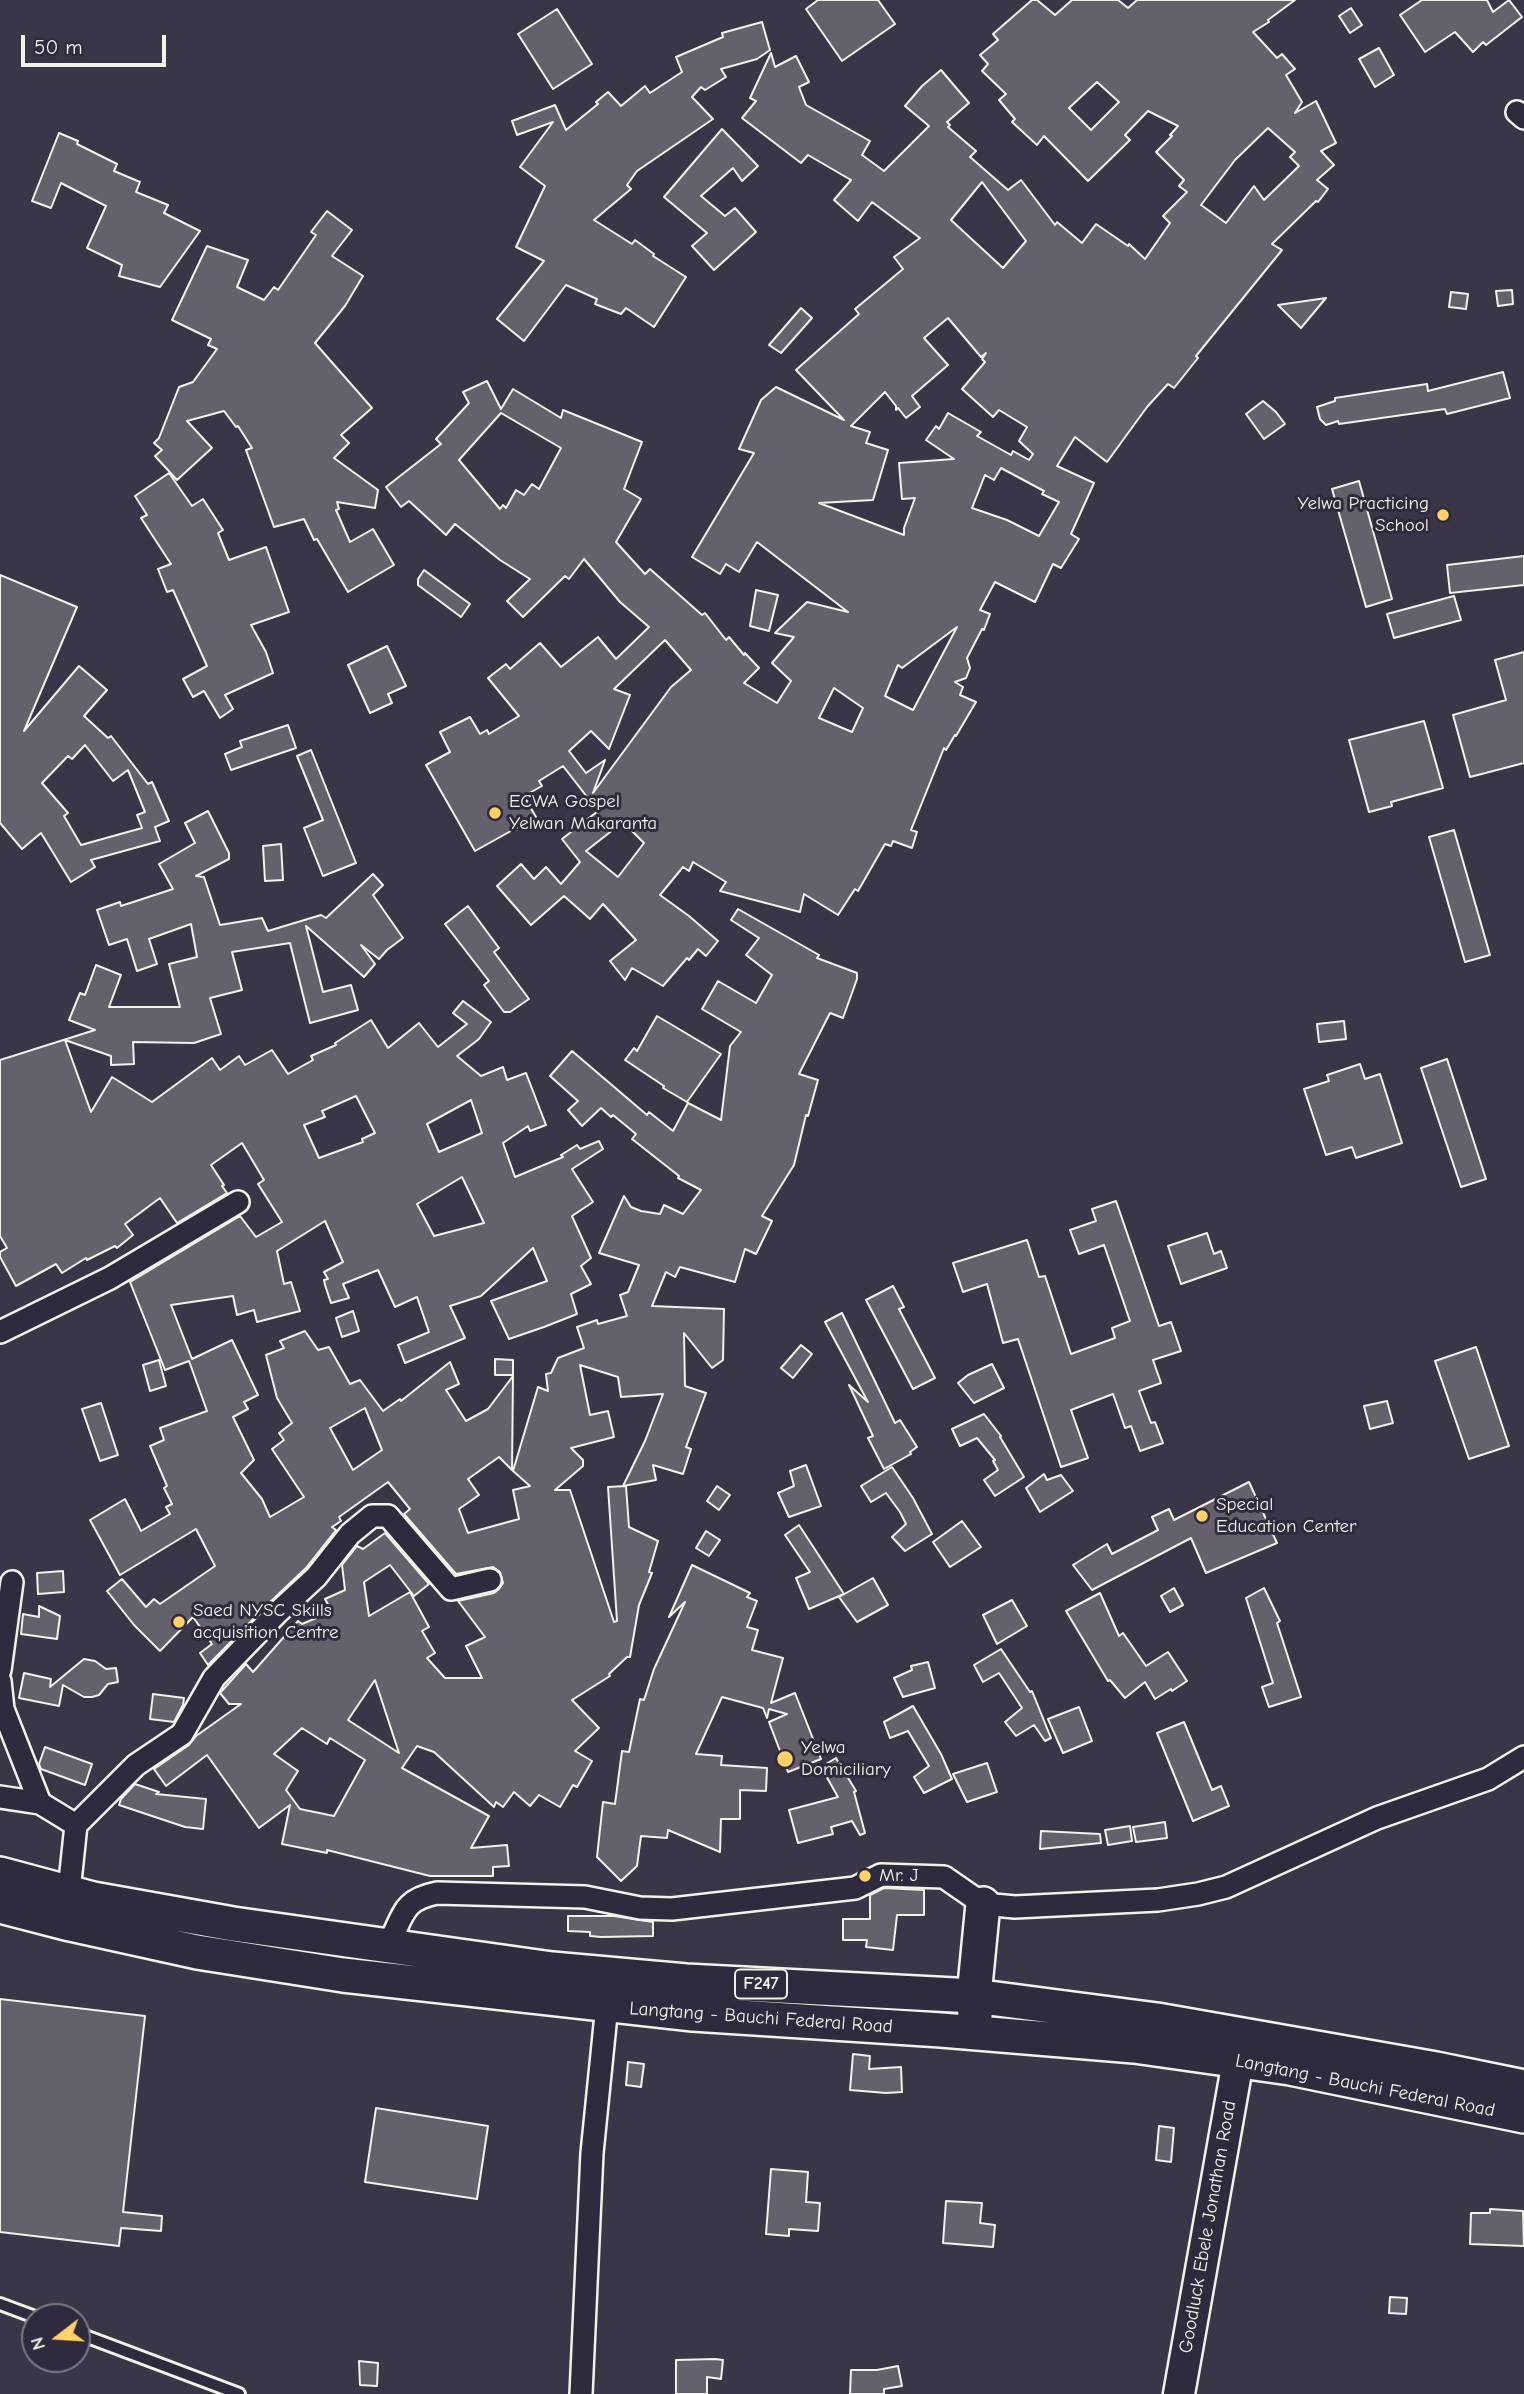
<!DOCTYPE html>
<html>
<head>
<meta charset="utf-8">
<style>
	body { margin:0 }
	#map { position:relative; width:1524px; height:2394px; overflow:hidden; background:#3b3647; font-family:"Comic Neue",sans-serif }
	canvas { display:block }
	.north { position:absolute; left:21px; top:2303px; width:70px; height:70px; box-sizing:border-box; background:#2f2a3d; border:2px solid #7e7a81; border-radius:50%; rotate:253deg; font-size:19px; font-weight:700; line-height:28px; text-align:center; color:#f4f1e8 }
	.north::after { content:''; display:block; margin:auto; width:24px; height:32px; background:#ffd166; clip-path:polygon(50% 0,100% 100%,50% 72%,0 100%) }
	.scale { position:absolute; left:21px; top:35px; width:145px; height:32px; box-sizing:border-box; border:4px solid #f4f1e8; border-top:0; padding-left:9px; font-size:21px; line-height:24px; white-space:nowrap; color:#f4f1e8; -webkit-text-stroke:5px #2f2a3d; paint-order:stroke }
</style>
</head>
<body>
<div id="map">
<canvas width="1524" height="2394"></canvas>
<div class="north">N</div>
<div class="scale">50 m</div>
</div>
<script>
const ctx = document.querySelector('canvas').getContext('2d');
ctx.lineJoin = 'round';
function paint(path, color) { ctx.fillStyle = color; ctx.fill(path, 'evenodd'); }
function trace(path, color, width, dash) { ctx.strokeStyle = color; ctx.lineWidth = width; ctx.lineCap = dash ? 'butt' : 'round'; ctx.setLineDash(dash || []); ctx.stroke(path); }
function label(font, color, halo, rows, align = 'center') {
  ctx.font = font + ' "Comic Neue",sans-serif'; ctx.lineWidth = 6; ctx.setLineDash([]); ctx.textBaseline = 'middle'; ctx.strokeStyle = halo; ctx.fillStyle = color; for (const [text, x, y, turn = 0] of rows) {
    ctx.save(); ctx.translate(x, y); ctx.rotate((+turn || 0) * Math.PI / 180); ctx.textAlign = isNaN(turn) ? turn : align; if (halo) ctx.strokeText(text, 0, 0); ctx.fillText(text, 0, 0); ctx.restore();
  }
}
const building = new Path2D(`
	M 818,0 L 878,0 L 895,24 L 842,61 L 806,9 Z
	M 1032,0 L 1037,0 L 1055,15 L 1072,0 L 1118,0 L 1128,8 L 1137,0 L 1295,0 L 1268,20 L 1269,22 L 1253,32 L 1277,58 L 1282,54 L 1295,69 L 1286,75 L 1302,102 L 1295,113 L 1316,101 L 1336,143 L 1321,151 L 1334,165 L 1317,180 L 1328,189 L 1318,202 L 1316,201 L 1272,244 L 1282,250 L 1196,356 L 1198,358 L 1174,388 L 1168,384 L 1147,407 L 1107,462 L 1075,437 L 1057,466 L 1094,483 L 1071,534 L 1079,539 L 1061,568 L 1053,564 L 1035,602 L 995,582 L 980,610 L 990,614 L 984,630 L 982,629 L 967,658 L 970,668 L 966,678 L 955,682 L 963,687 L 960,695 L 976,702 L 956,736 L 955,735 L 946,750 L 944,748 L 911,830 L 917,832 L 912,848 L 893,841 L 891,846 L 885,844 L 858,891 L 855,889 L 838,915 L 804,894 L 800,912 L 720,891 L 726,882 L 693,862 L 689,871 L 683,867 L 660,895 L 689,916 L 718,941 L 706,956 L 698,949 L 689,960 L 687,958 L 663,986 L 632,968 L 625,980 L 610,961 L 636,940 L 603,904 L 590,919 L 564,896 L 531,925 L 497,886 L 521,864 L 534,879 L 546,867 L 561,884 L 580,862 L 562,839 L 598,811 L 563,766 L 539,781 L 542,786 L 524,796 L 536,817 L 475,851 L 426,765 L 450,752 L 440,732 L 470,717 L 480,734 L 487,730 L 489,734 L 519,716 L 488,678 L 506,664 L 510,669 L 540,643 L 561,667 L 598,637 L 616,659 L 649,627 L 620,602 L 584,559 L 569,579 L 565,576 L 523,617 L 507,601 L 530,579 L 500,560 L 455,524 L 446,535 L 409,501 L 401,507 L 386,487 L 441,444 L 436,439 L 469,403 L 463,392 L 487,381 L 501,409 L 513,389 L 561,418 L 563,410 L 642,442 L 624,489 L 641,499 L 616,542 L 645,574 L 650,569 L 702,615 L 705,613 L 726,640 L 729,637 L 744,655 L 745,653 L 759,668 L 744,683 L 777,703 L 791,681 L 772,663 L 794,637 L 775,633 L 807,602 L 848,612 L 757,542 L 739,572 L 726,564 L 720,574 L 692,557 L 754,453 L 739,449 L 761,400 L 776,387 L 844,420 L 796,370 L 859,314 L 855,309 L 903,269 L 894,257 L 920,238 L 872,202 L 858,221 L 834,200 L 851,180 L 808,155 L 801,163 L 742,118 L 756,101 L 750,98 L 771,53 L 775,67 L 796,56 L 809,82 L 799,87 L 806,105 L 870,141 L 862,155 L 884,171 L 929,126 L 905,106 L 922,86 L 941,70 L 969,103 L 947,122 L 950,125 L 948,127 L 976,151 L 970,157 L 1008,190 L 1021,180 L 1055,225 L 1057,222 L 1082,243 L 1096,224 L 1128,246 L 1129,244 L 1145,259 L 1170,223 L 1163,216 L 1187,192 L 1179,186 L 1184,180 L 1156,152 L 1172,136 L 1170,135 L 1178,126 L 1148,111 L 1125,135 L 1130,140 L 1088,181 L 1044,136 L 1037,145 L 1012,122 L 1015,119 L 999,100 L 1006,94 L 982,71 L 988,64 L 980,55 L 998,40 L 993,34 ZM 1097,82 L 1119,102 L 1091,130 L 1069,108 ZM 1268,128 L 1295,152 L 1290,157 L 1299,166 L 1264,200 L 1254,186 L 1226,223 L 1201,205 L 1235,160 ZM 982,182 L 1026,241 L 1003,268 L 951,220 ZM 948,318 L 981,357 L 986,353 L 982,359 L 985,362 L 962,389 L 993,417 L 999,410 L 1027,427 L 1019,441 L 1033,454 L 1029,460 L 1013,451 L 1011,455 L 977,436 L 981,432 L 948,413 L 939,429 L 936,426 L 926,440 L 954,459 L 899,463 L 902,499 L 915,498 L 904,528 L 904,535 L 819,503 L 873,500 L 888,450 L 866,443 L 870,432 L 851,426 L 885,392 L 896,406 L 896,410 L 898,408 L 906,418 L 920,407 L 912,396 L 948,365 L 924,338 ZM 501,413 L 561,448 L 539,489 L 532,484 L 524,495 L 516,490 L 506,508 L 503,505 L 500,509 L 459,460 ZM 1001,468 L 1044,491 L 1042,494 L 1059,502 L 1039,536 L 1007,520 L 972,508 L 985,475 L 994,480 ZM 957,627 L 913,710 L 885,696 L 898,665 L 902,668 ZM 665,640 L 691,670 L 671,687 L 593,793 L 605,760 L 586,773 L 569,751 L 591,731 L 609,749 L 630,695 L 614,689 ZM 834,688 L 863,708 L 852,732 L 819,718 ZM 623,822 L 644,843 L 618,877 L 586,851 Z
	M 1422,0 L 1487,0 L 1493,12 L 1509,0 L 1522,17 L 1486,45 L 1483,42 L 1473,52 L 1455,32 L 1425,52 L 1400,15 Z
	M 1351,8 L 1362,25 L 1350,33 L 1339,16 Z
	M 557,9 L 592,64 L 553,89 L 518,34 Z
	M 762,22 L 770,50 L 757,59 L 721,69 L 726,77 L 705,90 L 701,87 L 692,97 L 713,119 L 637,171 L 627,185 L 631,189 L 594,220 L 632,244 L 635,240 L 654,254 L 653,256 L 686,277 L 654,327 L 626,308 L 621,314 L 595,304 L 597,299 L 566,285 L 524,341 L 497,319 L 544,261 L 516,247 L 545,186 L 520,167 L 553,122 L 517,135 L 512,121 L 555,105 L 566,130 L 598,104 L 596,102 L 608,92 L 621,106 L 645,86 L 650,93 L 682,72 L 676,57 L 723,37 L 722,33 Z
	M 1379,48 L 1394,75 L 1375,87 L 1359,59 Z
	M 722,129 L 758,166 L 742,181 L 733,168 L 701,196 L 725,216 L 735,208 L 756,232 L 714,270 L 692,246 L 707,233 L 664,197 Z
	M 59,133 L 78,141 L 77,144 L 117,164 L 114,171 L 140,182 L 136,192 L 168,205 L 164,213 L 200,231 L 160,287 L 119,276 L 122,265 L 87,248 L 106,206 L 61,183 L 51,208 L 32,201 Z
	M 327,211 L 352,230 L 332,256 L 363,276 L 345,306 L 315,343 L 372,408 L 341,435 L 349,443 L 334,458 L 378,490 L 375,508 L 337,502 L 339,509 L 336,510 L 350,542 L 373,529 L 394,565 L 348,592 L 317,539 L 314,540 L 304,519 L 274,527 L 246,450 L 252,448 L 238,426 L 236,427 L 224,411 L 187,421 L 212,448 L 177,480 L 155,456 L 162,450 L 154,443 L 159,438 L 179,387 L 193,382 L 217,349 L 208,345 L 211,339 L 172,320 L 207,246 L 248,260 L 237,287 L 264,300 L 274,287 L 278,290 L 316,235 L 311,232 Z
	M 1512,290 L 1513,304 L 1498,306 L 1496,291 Z
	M 1451,292 L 1468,294 L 1466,309 L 1449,307 Z
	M 1326,298 L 1301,328 L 1278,305 Z
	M 801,308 L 812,318 L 781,353 L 769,345 Z
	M 1503,372 L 1510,398 L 1447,414 L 1445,409 L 1339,424 L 1338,421 L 1326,425 L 1320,419 L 1317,407 L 1335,401 L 1335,398 L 1427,384 L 1428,391 Z
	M 1263,401 L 1276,412 L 1285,424 L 1264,439 L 1246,414 Z
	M 169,473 L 192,506 L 203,499 L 223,530 L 218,533 L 229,560 L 266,547 L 289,612 L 251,625 L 266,652 L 273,673 L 225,695 L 233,709 L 220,718 L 204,691 L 193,697 L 183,679 L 207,666 L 173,590 L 167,592 L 158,569 L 171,564 L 141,518 L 147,515 L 135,496 Z
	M 1359,481 L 1392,599 L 1366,607 L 1332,489 Z
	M 1524,556 L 1524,585 L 1450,593 L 1447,565 Z
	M 424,570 L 470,604 L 461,617 L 418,585 L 418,579 Z
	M 0,575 L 77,607 L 24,731 L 79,666 L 107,690 L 84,716 L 108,738 L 111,736 L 148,784 L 152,782 L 169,821 L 155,827 L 160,841 L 91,860 L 95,867 L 71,882 L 41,833 L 22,849 L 0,823 ZM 85,745 L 113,781 L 128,770 L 145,812 L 137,815 L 142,828 L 81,845 L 64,816 L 68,813 L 42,783 L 68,756 L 72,759 Z
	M 756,590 L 778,595 L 769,631 L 750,626 Z
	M 1454,596 L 1461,620 L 1394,638 L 1387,614 Z
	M 387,646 L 406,686 L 388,694 L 392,703 L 370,713 L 348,665 Z
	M 1524,652 L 1524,763 L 1470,777 L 1453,715 L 1506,700 L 1495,660 Z
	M 1424,721 L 1443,788 L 1391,802 L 1392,806 L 1369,812 L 1349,740 Z
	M 288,725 L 296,748 L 231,770 L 225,754 L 242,747 L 240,741 Z
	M 311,750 L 356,863 L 323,876 L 304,828 L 323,820 L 297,756 Z
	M 208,811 L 229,853 L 229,859 L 196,876 L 204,877 L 220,925 L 262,918 L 268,931 L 321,915 L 326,918 L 373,874 L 383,885 L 373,895 L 403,938 L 387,950 L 379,959 L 361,945 L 375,964 L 364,977 L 306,926 L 323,992 L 351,985 L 358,1010 L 310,1023 L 290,943 L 232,952 L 242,990 L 210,998 L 221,1034 L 194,1043 L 133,1042 L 134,1064 L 111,1065 L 111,1056 L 65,1040 L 91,1112 L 112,1077 L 152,1102 L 212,1058 L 220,1070 L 239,1056 L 245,1065 L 272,1050 L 288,1074 L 313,1060 L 311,1056 L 336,1045 L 335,1043 L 371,1020 L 388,1048 L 419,1023 L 438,1047 L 467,1024 L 453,1013 L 463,1001 L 491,1022 L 479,1039 L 457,1056 L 481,1076 L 503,1067 L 507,1080 L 526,1073 L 546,1125 L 530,1131 L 528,1126 L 503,1143 L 515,1177 L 563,1157 L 561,1155 L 577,1145 L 580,1149 L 599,1141 L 603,1149 L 572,1169 L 593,1202 L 572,1216 L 591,1258 L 581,1266 L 591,1284 L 571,1294 L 577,1314 L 544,1327 L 509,1339 L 491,1301 L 547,1281 L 533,1248 L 481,1296 L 450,1306 L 465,1338 L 405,1363 L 398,1345 L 429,1332 L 417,1297 L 395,1307 L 378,1270 L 343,1284 L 349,1298 L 331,1303 L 325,1285 L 324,1280 L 328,1279 L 324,1272 L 343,1262 L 325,1221 L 277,1251 L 284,1284 L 291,1282 L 300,1311 L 257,1322 L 254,1310 L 237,1315 L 233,1296 L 171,1305 L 192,1359 L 232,1340 L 258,1395 L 244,1402 L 248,1409 L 233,1417 L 254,1460 L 241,1473 L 262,1499 L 270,1517 L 304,1497 L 272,1449 L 284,1440 L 279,1433 L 292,1423 L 277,1398 L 266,1355 L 284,1348 L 280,1341 L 305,1331 L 318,1350 L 329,1347 L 350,1384 L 360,1380 L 383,1411 L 400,1399 L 401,1401 L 450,1362 L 459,1384 L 446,1390 L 466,1421 L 488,1409 L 513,1376 L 512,1470 L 499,1457 L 468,1479 L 479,1495 L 459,1509 L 468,1533 L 519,1519 L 513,1490 L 530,1486 L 513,1471 L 538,1387 L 548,1391 L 546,1374 L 551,1373 L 558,1358 L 584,1348 L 577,1327 L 597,1320 L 598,1324 L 627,1316 L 620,1295 L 628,1292 L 639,1265 L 599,1253 L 624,1196 L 631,1207 L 641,1211 L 660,1214 L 664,1205 L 683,1214 L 701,1190 L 678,1178 L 679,1176 L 632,1139 L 636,1134 L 613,1115 L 611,1117 L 601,1108 L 582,1126 L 568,1110 L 578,1101 L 550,1076 L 572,1051 L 647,1115 L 649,1112 L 673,1131 L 688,1103 L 721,1120 L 730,1046 L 741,1032 L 702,1009 L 718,981 L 756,1003 L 772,975 L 746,955 L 759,938 L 731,920 L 738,909 L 819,955 L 817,958 L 857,973 L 857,979 L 843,1018 L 830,1013 L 799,1074 L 818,1080 L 808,1116 L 806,1115 L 794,1165 L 762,1216 L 772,1221 L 756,1254 L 745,1249 L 735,1282 L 680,1267 L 675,1277 L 666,1272 L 652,1306 L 724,1309 L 723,1360 L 712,1368 L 684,1333 L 685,1386 L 706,1393 L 686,1447 L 691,1449 L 683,1474 L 653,1465 L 656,1480 L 623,1486 L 645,1441 L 663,1394 L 621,1397 L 618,1377 L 580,1365 L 590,1415 L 608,1411 L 614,1437 L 571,1448 L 583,1460 L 583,1466 L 555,1490 L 570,1490 L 614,1622 L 617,1621 L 608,1487 L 626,1486 L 629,1527 L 658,1541 L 649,1572 L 652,1573 L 639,1605 L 630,1657 L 627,1657 L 609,1674 L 610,1676 L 572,1700 L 599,1728 L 575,1751 L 592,1761 L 577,1787 L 573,1785 L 560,1807 L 539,1795 L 530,1806 L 514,1792 L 503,1807 L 496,1802 L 494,1807 L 434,1752 L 417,1746 L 402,1768 L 489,1816 L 471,1848 L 507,1845 L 509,1866 L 493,1867 L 493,1876 L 430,1876 L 327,1850 L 327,1853 L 282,1844 L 290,1805 L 259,1828 L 207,1755 L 166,1786 L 154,1769 L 189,1745 L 196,1736 L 241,1704 L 229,1704 L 220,1693 L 246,1664 L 253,1672 L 298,1621 L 302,1624 L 326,1614 L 324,1611 L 330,1608 L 325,1599 L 345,1590 L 342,1565 L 357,1546 L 363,1549 L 385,1533 L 429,1584 L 414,1596 L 390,1565 L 364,1582 L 369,1616 L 410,1592 L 429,1627 L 422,1631 L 435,1653 L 427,1658 L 445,1678 L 482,1678 L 466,1646 L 485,1637 L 458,1601 L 494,1593 L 499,1589 L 503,1583 L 500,1572 L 493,1567 L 456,1574 L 404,1514 L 410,1509 L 388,1482 L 339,1517 L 341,1521 L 332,1527 L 336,1530 L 306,1568 L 269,1603 L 208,1665 L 200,1653 L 212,1644 L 193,1617 L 160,1651 L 134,1625 L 107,1591 L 122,1579 L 146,1607 L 154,1599 L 160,1604 L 215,1566 L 196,1529 L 120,1575 L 90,1520 L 125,1499 L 141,1531 L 170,1514 L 166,1507 L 172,1504 L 164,1488 L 167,1486 L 150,1446 L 164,1440 L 160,1428 L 207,1411 L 189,1361 L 165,1370 L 130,1282 L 240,1216 L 256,1237 L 282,1222 L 258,1184 L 264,1180 L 242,1143 L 211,1165 L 224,1185 L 222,1186 L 227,1193 L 177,1223 L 160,1198 L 125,1224 L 133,1235 L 117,1248 L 115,1246 L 87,1260 L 86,1258 L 62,1273 L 56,1264 L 16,1286 L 0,1257 L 0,1252 L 7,1248 L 0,1236 L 0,1060 L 95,1030 L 69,1020 L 80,993 L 85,995 L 96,965 L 121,975 L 109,1007 L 180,1007 L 169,964 L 197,957 L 191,924 L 149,939 L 157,964 L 137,971 L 127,939 L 109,945 L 97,910 L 120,902 L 121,906 L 173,889 L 159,864 L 195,843 L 185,823 ZM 356,1096 L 375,1133 L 362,1139 L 363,1142 L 319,1158 L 304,1125 L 325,1117 L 322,1111 ZM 471,1100 L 482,1133 L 439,1152 L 427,1124 ZM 462,1177 L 484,1223 L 434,1236 L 417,1204 ZM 365,1408 L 382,1450 L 353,1470 L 330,1428 ZM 375,1680 L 399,1753 L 348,1720 ZM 302,1728 L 327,1744 L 330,1738 L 365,1760 L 334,1816 L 300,1809 L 286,1790 L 298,1771 L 274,1754 Z
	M 1454,830 L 1490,955 L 1465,962 L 1429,837 Z
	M 281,844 L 283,880 L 265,881 L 263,846 Z
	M 468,906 L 499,948 L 494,952 L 529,999 L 510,1012 L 504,1012 L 484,985 L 489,981 L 445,924 Z
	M 657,1016 L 721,1054 L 687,1102 L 663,1088 L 664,1086 L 625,1060 L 634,1048 L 637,1051 Z
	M 1344,1021 L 1346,1039 L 1319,1042 L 1317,1024 Z
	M 1447,1059 L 1486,1179 L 1461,1187 L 1421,1068 Z
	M 1360,1064 L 1365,1079 L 1380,1074 L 1402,1143 L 1356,1158 L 1352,1147 L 1326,1155 L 1304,1089 L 1329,1081 L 1327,1075 Z
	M 1116,1201 L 1159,1326 L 1171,1322 L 1181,1351 L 1153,1360 L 1161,1383 L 1139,1391 L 1151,1423 L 1155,1422 L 1163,1443 L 1140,1451 L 1131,1426 L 1125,1428 L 1113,1394 L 1071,1410 L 1088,1458 L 1061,1467 L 1018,1339 L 1003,1343 L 987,1284 L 963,1292 L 953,1263 L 1027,1240 L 1039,1277 L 1045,1276 L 1071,1354 L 1115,1338 L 1112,1328 L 1130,1321 L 1104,1245 L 1079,1254 L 1070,1230 L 1096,1221 L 1092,1209 Z
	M 1207,1233 L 1214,1254 L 1221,1251 L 1227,1268 L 1181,1284 L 1168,1246 Z
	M 893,1286 L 904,1307 L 899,1309 L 935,1378 L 913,1389 L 866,1300 Z
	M 353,1311 L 359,1331 L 342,1337 L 336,1318 Z
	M 842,1313 L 895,1423 L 900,1420 L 917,1447 L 910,1452 L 911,1454 L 884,1469 L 868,1438 L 873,1436 L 849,1385 L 868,1402 L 825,1322 Z
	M 801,1345 L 812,1354 L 793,1378 L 781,1368 Z
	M 1476,1347 L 1509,1446 L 1469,1459 L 1435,1361 Z
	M 495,1359 L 513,1360 L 513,1375 L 495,1375 Z
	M 159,1360 L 166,1386 L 150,1391 L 143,1365 Z
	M 992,1364 L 1004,1388 L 974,1403 L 958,1383 L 968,1375 Z
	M 1387,1401 L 1393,1423 L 1370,1429 L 1364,1406 Z
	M 101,1403 L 118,1455 L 100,1461 L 82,1409 Z
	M 984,1414 L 1001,1436 L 1000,1437 L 1024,1477 L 995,1496 L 984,1480 L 998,1470 L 993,1461 L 995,1460 L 977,1438 L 960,1446 L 952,1429 Z
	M 806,1465 L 821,1506 L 789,1517 L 778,1493 L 794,1486 L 790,1471 Z
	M 892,1467 L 913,1498 L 932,1534 L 905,1551 L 892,1537 L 906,1524 L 900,1512 L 886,1493 L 871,1502 L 861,1486 Z
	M 1044,1474 L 1047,1480 L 1061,1475 L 1073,1491 L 1040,1512 L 1026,1488 Z
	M 1249,1482 L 1277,1543 L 1206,1573 L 1191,1538 L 1092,1590 L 1073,1565 L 1107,1544 L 1112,1554 L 1158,1530 L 1152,1517 L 1169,1509 L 1174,1520 Z
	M 717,1486 L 730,1495 L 719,1510 L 707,1501 Z
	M 962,1521 L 981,1547 L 950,1567 L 933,1542 Z
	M 799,1525 L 844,1594 L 809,1609 L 796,1578 L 810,1572 L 785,1535 Z
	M 706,1531 L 720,1540 L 709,1556 L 696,1548 Z
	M 692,1565 L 750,1593 L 747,1597 L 757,1601 L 747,1627 L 758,1630 L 752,1650 L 783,1658 L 771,1703 L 795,1693 L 821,1759 L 788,1772 L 769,1722 L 787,1714 L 769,1709 L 767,1718 L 763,1708 L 722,1697 L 696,1754 L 722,1756 L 721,1765 L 767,1768 L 766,1791 L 740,1790 L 740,1819 L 721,1819 L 720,1852 L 668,1830 L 667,1838 L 641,1836 L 637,1866 L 621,1881 L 597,1857 L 603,1802 L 615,1804 L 622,1751 L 629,1752 L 640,1699 L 644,1700 L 654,1669 L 685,1602 L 669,1617 Z
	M 63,1571 L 64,1592 L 38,1594 L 37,1573 Z
	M 873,1578 L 888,1605 L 857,1622 L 839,1597 Z
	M 1174,1588 L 1183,1605 L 1170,1612 L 1161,1596 Z
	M 1264,1588 L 1280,1621 L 1277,1623 L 1301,1697 L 1269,1707 L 1262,1687 L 1273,1683 L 1246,1598 Z
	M 1100,1593 L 1119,1636 L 1123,1633 L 1146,1666 L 1168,1652 L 1187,1681 L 1172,1691 L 1171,1689 L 1155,1699 L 1145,1682 L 1125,1698 L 1110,1680 L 1108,1681 L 1066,1611 Z
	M 1012,1600 L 1027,1626 L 997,1644 L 983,1615 Z
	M 39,1606 L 60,1616 L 57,1639 L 21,1634 L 23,1614 L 39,1617 Z
	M 1001,1649 L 1030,1692 L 1032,1691 L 1051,1738 L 1045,1741 L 1034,1725 L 1016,1736 L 1005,1722 L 1022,1708 L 999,1673 L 983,1682 L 974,1665 Z
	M 84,1659 L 95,1661 L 106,1669 L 116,1668 L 118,1682 L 108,1684 L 99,1695 L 92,1697 L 84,1697 L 63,1685 L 59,1706 L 19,1698 L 24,1673 L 51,1679 L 50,1687 Z
	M 928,1662 L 935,1688 L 903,1697 L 894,1678 L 912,1670 L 911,1666 Z
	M 153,1694 L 184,1698 L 183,1705 L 174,1722 L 150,1719 Z
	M 913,1706 L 941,1754 L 952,1779 L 924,1793 L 914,1777 L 929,1766 L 908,1731 L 890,1738 L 884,1722 Z
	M 1079,1707 L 1092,1741 L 1063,1753 L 1048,1719 Z
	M 1184,1722 L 1212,1790 L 1221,1786 L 1229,1806 L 1193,1821 L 1157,1733 Z
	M 45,1747 L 92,1764 L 85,1785 L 41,1769 L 39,1764 Z
	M 836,1758 L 856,1791 L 854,1792 L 865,1833 L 860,1835 L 852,1821 L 831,1827 L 833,1834 L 798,1843 L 789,1810 L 838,1797 L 821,1767 Z
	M 987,1763 L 997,1792 L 967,1802 L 953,1774 Z
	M 135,1784 L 159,1792 L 156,1794 L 206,1799 L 203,1829 L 185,1827 L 119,1805 L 121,1799 Z
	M 1165,1822 L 1167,1838 L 1136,1842 L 1133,1827 Z
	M 1130,1826 L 1132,1841 L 1108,1845 L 1105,1830 Z
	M 1041,1831 L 1100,1834 L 1101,1843 L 1040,1849 Z
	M 884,1888 L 924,1890 L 924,1915 L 897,1915 L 893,1950 L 866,1947 L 867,1940 L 843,1940 L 843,1919 L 870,1919 L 870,1895 Z
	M 568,1916 L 614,1916 L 653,1922 L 653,1936 L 601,1937 L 590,1936 L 590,1932 L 568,1931 Z
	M 0,1999 L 145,2016 L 123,2212 L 162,2216 L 161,2231 L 121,2228 L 119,2246 L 0,2232 Z
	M 853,2054 L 870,2056 L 869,2069 L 901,2067 L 902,2092 L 886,2093 L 850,2090 Z
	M 628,2062 L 644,2064 L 641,2087 L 626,2085 Z
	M 376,2108 L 488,2126 L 477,2199 L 365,2182 Z
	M 1159,2126 L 1174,2128 L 1171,2162 L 1156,2160 Z
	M 771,2169 L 808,2172 L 806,2202 L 820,2203 L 818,2231 L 789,2229 L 789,2236 L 766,2234 Z
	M 946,2201 L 982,2203 L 980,2223 L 995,2225 L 993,2247 L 943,2243 Z
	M 1490,2209 L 1523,2211 L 1524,2246 L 1470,2244 L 1471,2213 L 1490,2213 Z
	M 1390,2297 L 1407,2298 L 1406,2314 L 1389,2313 Z
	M 715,2359 L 723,2360 L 721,2379 L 707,2377 L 707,2394 L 676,2394 L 676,2360 Z
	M 359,2361 L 378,2363 L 377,2386 L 360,2385 Z
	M 898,2366 L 902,2386 L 884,2389 L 884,2394 L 850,2394 L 851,2370 L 877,2370 Z`);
paint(building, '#65616c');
trace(building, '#f4f1e8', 2);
const lane = new Path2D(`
	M 0,2304 L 35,2317
	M 77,2333 L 239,2394`);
const street = new Path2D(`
	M 1517,112 L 1524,118
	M 0,1332 L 110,1278 L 238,1202
	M 0,1670 L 12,1582
	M 0,1681 L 3,1709 L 40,1803
	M 0,1797 L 40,1803 L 76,1825
	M 69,1891 L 76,1825 L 136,1765 L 182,1734 L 214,1678 L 278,1612 L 316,1577 L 350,1534 L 372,1516 L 388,1516 L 451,1589 L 490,1580
	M 388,1945 C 404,1916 401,1900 437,1893 L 585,1897 L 640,1908 L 672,1909 L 855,1888 L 881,1875 L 944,1877 L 983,1904 L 1015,1907 L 1158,1900 L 1198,1894 L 1226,1887 L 1377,1818 L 1488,1779 L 1524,1757
	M 581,2394 L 592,2153 L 608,1995`);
const secondary = new Path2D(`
	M 1179,2394 L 1238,2061`);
const primary = new Path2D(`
	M 0,1874 L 93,1899 L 233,1924 L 552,1969 L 686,1981 L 974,1996 L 1157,2020 L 1436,2069 L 1524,2087
	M 0,1906 L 70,1924 L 197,1952 L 343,1975 L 693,2014 L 941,2030 L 1134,2046 L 1290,2068 L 1524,2116
	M 975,2017 L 974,1996 L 983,1904`);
trace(lane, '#f4f1e8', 16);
trace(street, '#f4f1e8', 26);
trace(secondary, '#f4f1e8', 35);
trace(primary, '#f4f1e8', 38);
trace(lane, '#2f2a3d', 10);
trace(street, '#2f2a3d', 21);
trace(secondary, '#2f2a3d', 30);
trace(primary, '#2f2a3d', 33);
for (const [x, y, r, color] of [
	[1443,515,7,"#ffd166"],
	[495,813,7,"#ffd166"],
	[1202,1516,7,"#ffd166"],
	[179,1622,7,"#ffd166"],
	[785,1759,9,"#ffd166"],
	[865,1876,7,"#ffd166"]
]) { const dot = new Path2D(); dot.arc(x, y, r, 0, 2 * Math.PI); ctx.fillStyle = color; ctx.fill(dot); trace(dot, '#2f2a3d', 2.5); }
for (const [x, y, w] of [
	[761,1984,52]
]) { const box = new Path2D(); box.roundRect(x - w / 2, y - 14.5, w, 29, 5); ctx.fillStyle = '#2f2a3d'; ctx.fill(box); trace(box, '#f4f1e8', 2); }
label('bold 18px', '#f4f1e8', null, [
	["F247",761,1984]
]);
label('19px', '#f4f1e8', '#2f2a3d', [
	["Yelwa Practicing",1429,504,"right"],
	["School",1429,526,"right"],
	["ECWA Gospel",509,802],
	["Yelwan Makaranta",509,824],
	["Special",1216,1505],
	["Education Center",1216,1527],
	["Saed NYSC Skills",193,1611],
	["acquisition Centre",193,1633],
	["Yelwa",801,1748],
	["Domiciliary",801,1770],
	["Mr. J",879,1876]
], 'left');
label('19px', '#f4f1e8', '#2f2a3d', [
	["Langtang - Bauchi Federal Road",761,2018,4],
	["Langtang - Bauchi Federal Road",1365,2086,11],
	["Goodluck Ebele Jonathan Road",1208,2227,-80]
]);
</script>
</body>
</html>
